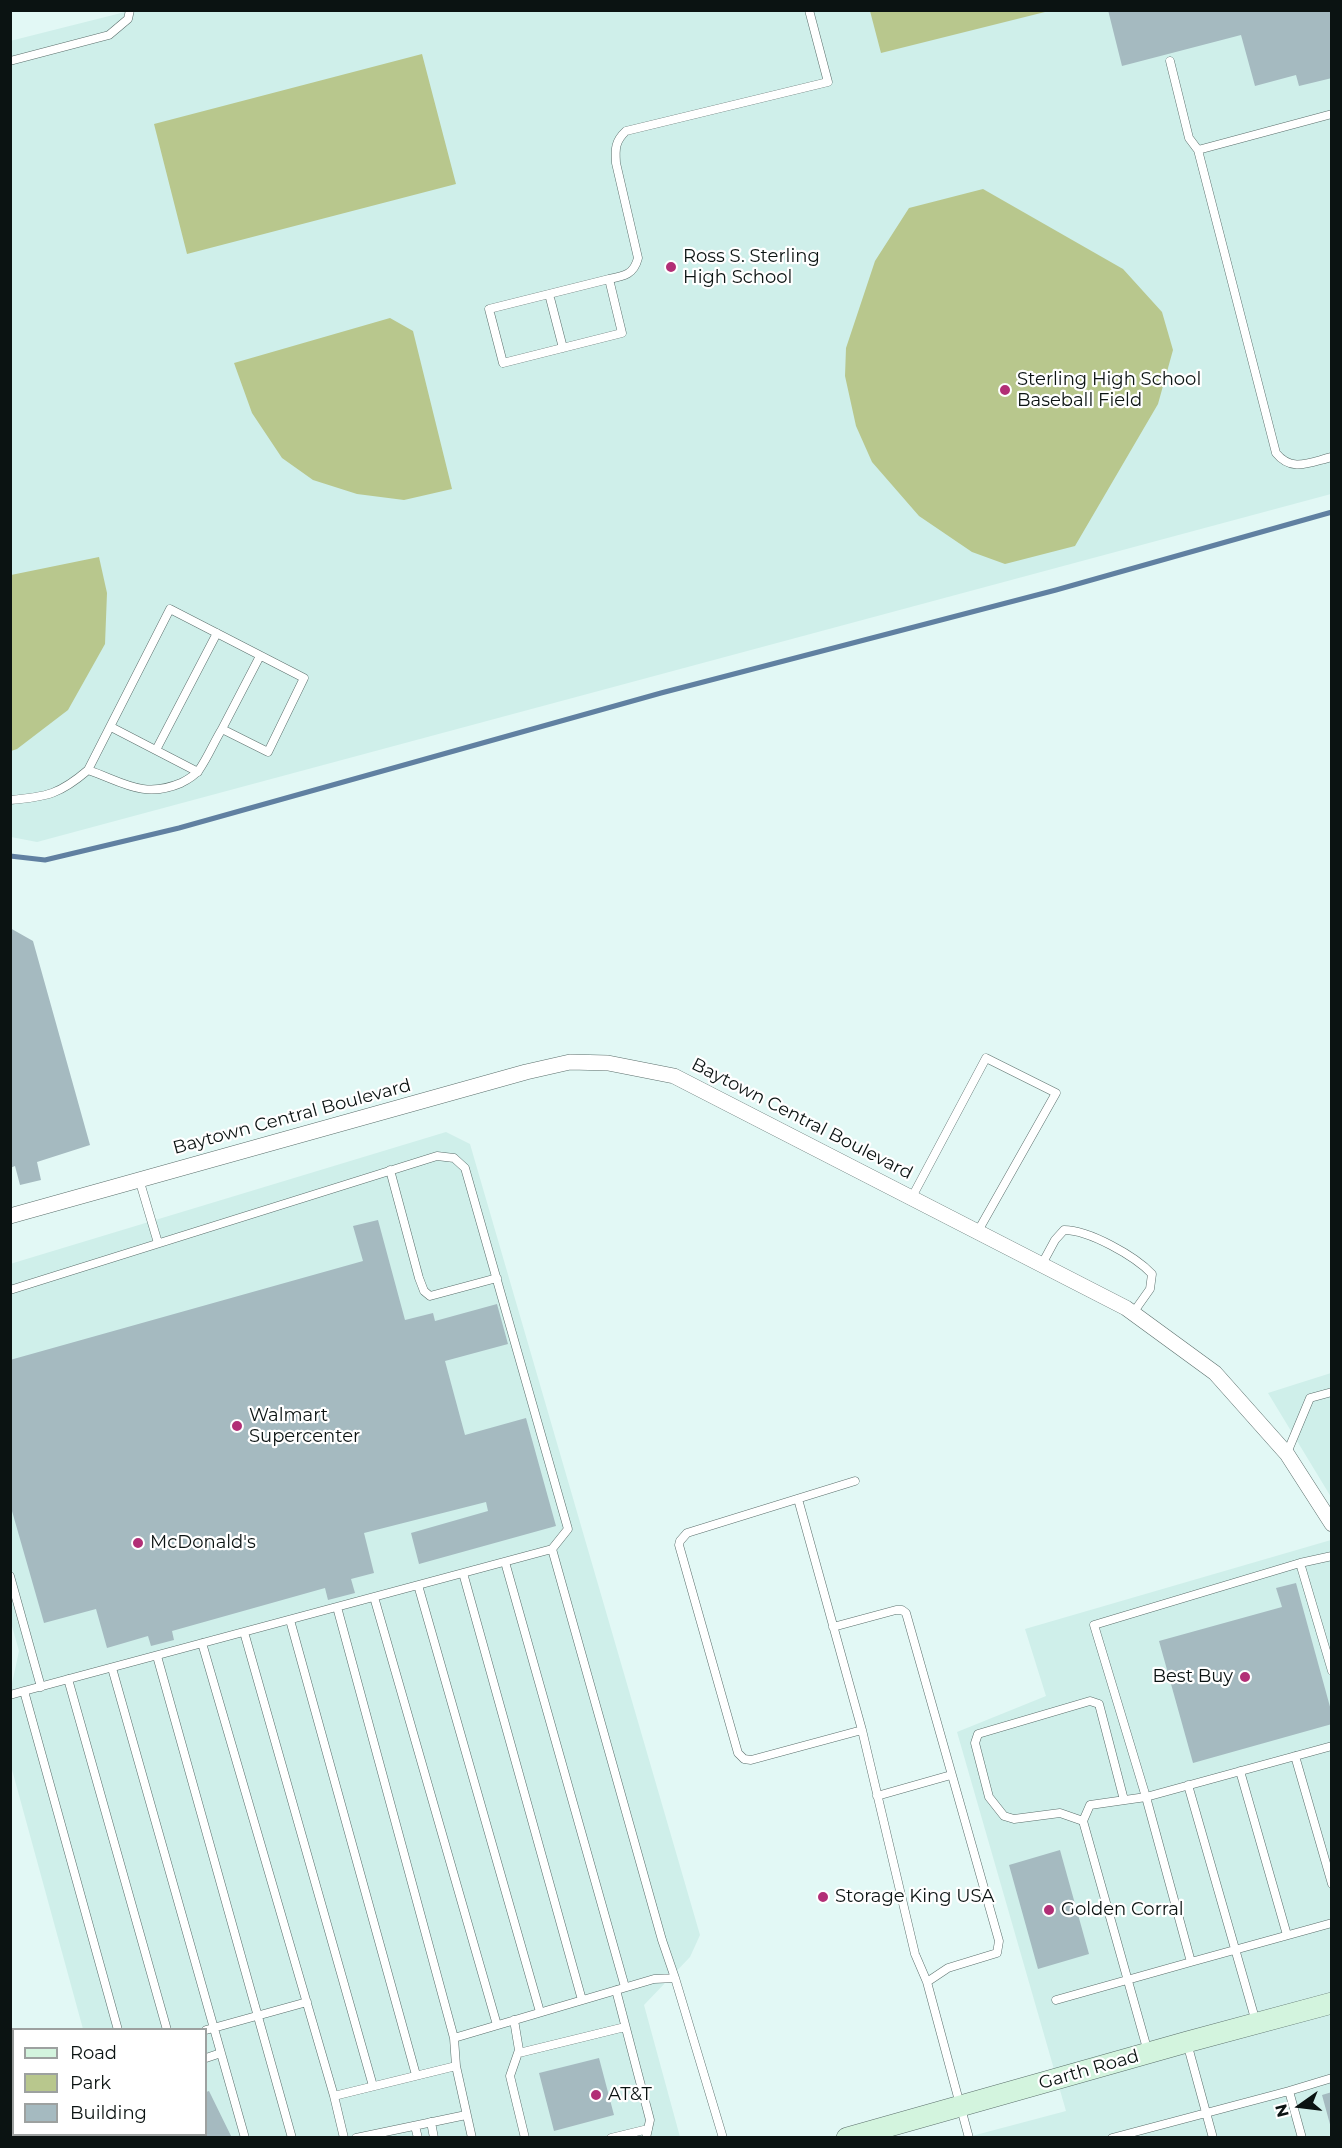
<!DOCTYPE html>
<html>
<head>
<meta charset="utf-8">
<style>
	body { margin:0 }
	#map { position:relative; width:1342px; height:2148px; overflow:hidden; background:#e2f8f5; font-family:Montserrat,sans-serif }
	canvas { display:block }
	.frame { position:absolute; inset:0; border:12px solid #0b1312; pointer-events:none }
	.legend { position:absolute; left:12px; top:2028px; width:195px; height:108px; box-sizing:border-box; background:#fff; border:2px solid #9da1a0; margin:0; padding:8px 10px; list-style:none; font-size:18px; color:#0b1312 }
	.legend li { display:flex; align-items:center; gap:12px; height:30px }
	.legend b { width:30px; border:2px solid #9da1a0 }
	.north { position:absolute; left:1270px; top:2076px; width:60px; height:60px; -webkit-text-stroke:4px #fff; paint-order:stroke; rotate:256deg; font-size:16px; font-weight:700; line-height:24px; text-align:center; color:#0b1312 }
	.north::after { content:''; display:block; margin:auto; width:21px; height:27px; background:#0b1312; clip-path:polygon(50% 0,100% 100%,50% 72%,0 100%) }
</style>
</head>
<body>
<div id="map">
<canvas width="1342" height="2148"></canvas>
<div class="frame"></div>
<ul class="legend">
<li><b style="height:8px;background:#d3f4de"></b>Road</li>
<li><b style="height:16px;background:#b8c78d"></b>Park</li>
<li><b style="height:16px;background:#a5bac0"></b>Building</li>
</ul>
<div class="north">N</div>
</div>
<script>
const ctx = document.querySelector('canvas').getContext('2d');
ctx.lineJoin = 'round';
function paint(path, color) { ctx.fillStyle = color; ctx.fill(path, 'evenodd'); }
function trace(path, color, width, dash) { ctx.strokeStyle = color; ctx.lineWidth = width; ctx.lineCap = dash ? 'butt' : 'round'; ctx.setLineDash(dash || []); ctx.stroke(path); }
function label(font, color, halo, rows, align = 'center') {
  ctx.font = font + ' Montserrat,sans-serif'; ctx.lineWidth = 4.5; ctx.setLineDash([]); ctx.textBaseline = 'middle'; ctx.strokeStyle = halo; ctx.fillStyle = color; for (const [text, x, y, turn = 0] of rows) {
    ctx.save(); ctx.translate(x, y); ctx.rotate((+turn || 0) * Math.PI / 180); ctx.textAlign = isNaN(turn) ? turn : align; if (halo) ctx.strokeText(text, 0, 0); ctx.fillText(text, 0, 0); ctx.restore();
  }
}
paint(new Path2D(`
	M 133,10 L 1331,11 L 1331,494 L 37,842 L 11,837 L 10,41 Z
	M 446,1132 L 470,1144 L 700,1935 L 690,1957 L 644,2005 L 680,2137 L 145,2137 L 143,2135 L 206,2134 L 206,2030 L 83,2029 L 11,1766 L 11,1688 L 19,1651 L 10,1619 L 10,1264 Z
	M 1331,1373 L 1331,1497 L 1268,1393 Z
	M 1331,1540 L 1331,2137 L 968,2137 L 1066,2111 L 957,1732 L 1046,1696 L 1025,1629 Z`), '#cfefea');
paint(new Path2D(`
	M 870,11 L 870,10 L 1049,11 L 881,53 Z
	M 422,54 L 456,184 L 187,254 L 154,124 Z
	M 983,189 L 1123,269 L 1162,312 L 1173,350 L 1158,404 L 1075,546 L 1005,564 L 972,552 L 919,516 L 872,462 L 856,426 L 845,376 L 846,348 L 875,261 L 909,208 Z
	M 390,318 L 413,331 L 452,489 L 404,500 L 357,494 L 313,480 L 282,458 L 252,413 L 234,363 Z
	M 99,557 L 107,593 L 105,644 L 68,710 L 17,749 L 11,751 L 11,575 Z`), '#b8c78d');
trace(new Path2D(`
	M 10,856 L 45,860 L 179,828 L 661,693 L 1056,590 L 1332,512`), '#6080a1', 5);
paint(new Path2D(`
	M 1108,10 L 1332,10 L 1332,78 L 1299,86 L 1296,75 L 1255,86 L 1241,35 L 1122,66 Z
	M 10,928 L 33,941 L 90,1145 L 37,1162 L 41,1180 L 20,1185 L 15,1166 L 10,1168 Z
	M 378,1220 L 405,1320 L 433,1313 L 435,1321 L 497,1304 L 508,1344 L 445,1361 L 465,1435 L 526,1418 L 556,1526 L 419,1564 L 411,1533 L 488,1511 L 486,1502 L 364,1533 L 374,1573 L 351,1579 L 355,1593 L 328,1600 L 325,1588 L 172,1631 L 174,1640 L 151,1646 L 148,1636 L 107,1648 L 96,1609 L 44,1623 L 10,1504 L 10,1360 L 363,1261 L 353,1226 Z
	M 1296,1583 L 1332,1714 L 1332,1724 L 1193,1763 L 1159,1641 L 1282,1607 L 1276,1588 Z
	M 1060,1850 L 1089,1954 L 1038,1969 L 1009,1865 Z
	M 599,2058 L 614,2115 L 554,2131 L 539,2073 Z
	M 209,2091 L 232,2138 L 197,2138 L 196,2134 L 206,2134 L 206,2092 Z
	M 1332,2092 L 1332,2128 L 1331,2128 L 1322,2095 Z`), '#a5bac0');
const service = new Path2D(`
	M 10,61 L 109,35 L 128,19 L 130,10
	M 1170,61 L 1189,138 L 1198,150 L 1276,453 C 1292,473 1310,462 1332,457
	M 1198,150 L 1332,114
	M 609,279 C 625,276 634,274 638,258 L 616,163 C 615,149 615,141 626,131 L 828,82 L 809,10
	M 609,279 L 622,333 L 503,363 L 489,309 Z
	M 549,294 L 563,348
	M 170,609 L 304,678 L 268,752 L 222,729 C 214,742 208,757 199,770 C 195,775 187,780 181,783 C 143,799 123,782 88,770 Z
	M 111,727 L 198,772
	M 222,729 L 260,656
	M 156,750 L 217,633
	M 10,800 C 47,797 60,794 88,770
	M 390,1170 L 419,1278 L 424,1291 L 430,1296 L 497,1278
	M 139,1179 L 158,1243
	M 912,1197 L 986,1058 L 1056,1093 L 978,1231
	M 1042,1264 L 1055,1240 L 1064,1230 C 1089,1230 1135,1256 1152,1274 L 1150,1289 L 1133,1313
	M 10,1290 L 437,1156 L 454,1158 L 465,1168 L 568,1529 L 552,1549
	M 1287,1453 L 1310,1398 L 1332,1392
	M 855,1481 L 687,1533 L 680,1541 L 679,1545 L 738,1753 L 744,1759 L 751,1760 L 862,1730
	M 798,1499 L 862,1730 L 915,1954 L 927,1982 L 969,2138
	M 505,1562 L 625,1987
	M 1300,1563 L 1332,1671
	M 463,1573 L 582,2000
	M 10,1576 L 41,1687
	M 418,1585 L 540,2012
	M 374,1597 L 497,2025
	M 337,1607 L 454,2038
	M 290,1620 L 416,2075
	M 833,1627 L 896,1610 L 902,1610 L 906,1613 L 999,1941 L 997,1953 L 948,1968 L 927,1982
	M 244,1632 L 373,2086
	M 202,1643 L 334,2096
	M 157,1656 L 292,2138
	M 112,1668 L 245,2138
	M 68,1679 L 167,2030
	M 10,1695 L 24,1691
	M 1332,1746 L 1146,1797 L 1191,1962 L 1332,1923
	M 1295,1756 L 1332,1884
	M 1240,1771 L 1287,1935
	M 1188,1785 L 1256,2022
	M 877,1796 L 951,1775
	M 1083,1821 L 1060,1813 L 1014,1819 L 1004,1816 L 989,1797 L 975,1743 L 978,1734 L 1090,1701 L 1099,1704 L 1124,1800
	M 675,1978 L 723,2138
	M 616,1990 L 650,2120 L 646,2138
	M 1056,2000 L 1191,1962
	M 514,2020 L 519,2050 L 510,2076 L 525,2138
	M 118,2030 L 24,1691 L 552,1549 L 662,1940 L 675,1978 L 654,1979 L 454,2038 L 456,2066 L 334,2096 L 344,2138
	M 206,2030 L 307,2002
	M 1187,2043 L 1213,2138
	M 1148,2052 L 1083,1821 L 1090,1805 L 1146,1797 L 1094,1625 L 1300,1563 L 1332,1556
	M 519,2053 L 625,2027
	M 206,2058 L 221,2053
	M 456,2066 L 472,2138
	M 1289,2091 L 1332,2078
	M 431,2122 L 434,2138
	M 415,2126 L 418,2138
	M 184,2134 L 185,2138
	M 356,2138 L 466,2115
	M 611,2138 L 648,2129
	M 1112,2138 L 1289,2091 L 1302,2138`);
const minor = new Path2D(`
	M 10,1216 L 526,1072 L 570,1062 L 608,1063 L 674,1076 L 1126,1308 L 1215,1373 L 1287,1454 L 1332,1524`);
const secondary = new Path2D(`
	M 847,2138 L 1187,2042 L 1332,2003`);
trace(service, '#5b6f6c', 9);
trace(minor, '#5b6f6c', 16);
trace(secondary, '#5b6f6c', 22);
trace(service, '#fff', 8);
trace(minor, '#fff', 15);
trace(secondary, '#d3f4de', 21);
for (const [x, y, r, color] of [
	[671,267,6,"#b22e76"],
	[1005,390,6,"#b22e76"],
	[237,1426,6,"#b22e76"],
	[138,1543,6,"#b22e76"],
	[1245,1677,6,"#b22e76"],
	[823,1897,6,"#b22e76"],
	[1049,1910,6,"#b22e76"],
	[596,2095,6,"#b22e76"]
]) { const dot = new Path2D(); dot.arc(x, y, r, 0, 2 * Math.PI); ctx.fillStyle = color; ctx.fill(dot); trace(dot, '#fff', 2); }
label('18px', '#0b1312', '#fff', [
	["Ross S. Sterling",683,257],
	["High School",683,278],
	["Sterling High School",1017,380],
	["Baseball Field",1017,401],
	["Walmart",249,1416],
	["Supercenter",249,1437],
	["McDonald's",150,1543],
	["Best Buy",1233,1677,"right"],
	["Storage King USA",835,1897],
	["Golden Corral",1061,1910],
	["AT&T",608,2095]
], 'left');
label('18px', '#0b1312', '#fff', [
	["Baytown Central Boulevard",292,1117,-15],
	["Baytown Central Boulevard",802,1119,27],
	["Garth Road",1089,2070,-16]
]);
</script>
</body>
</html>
